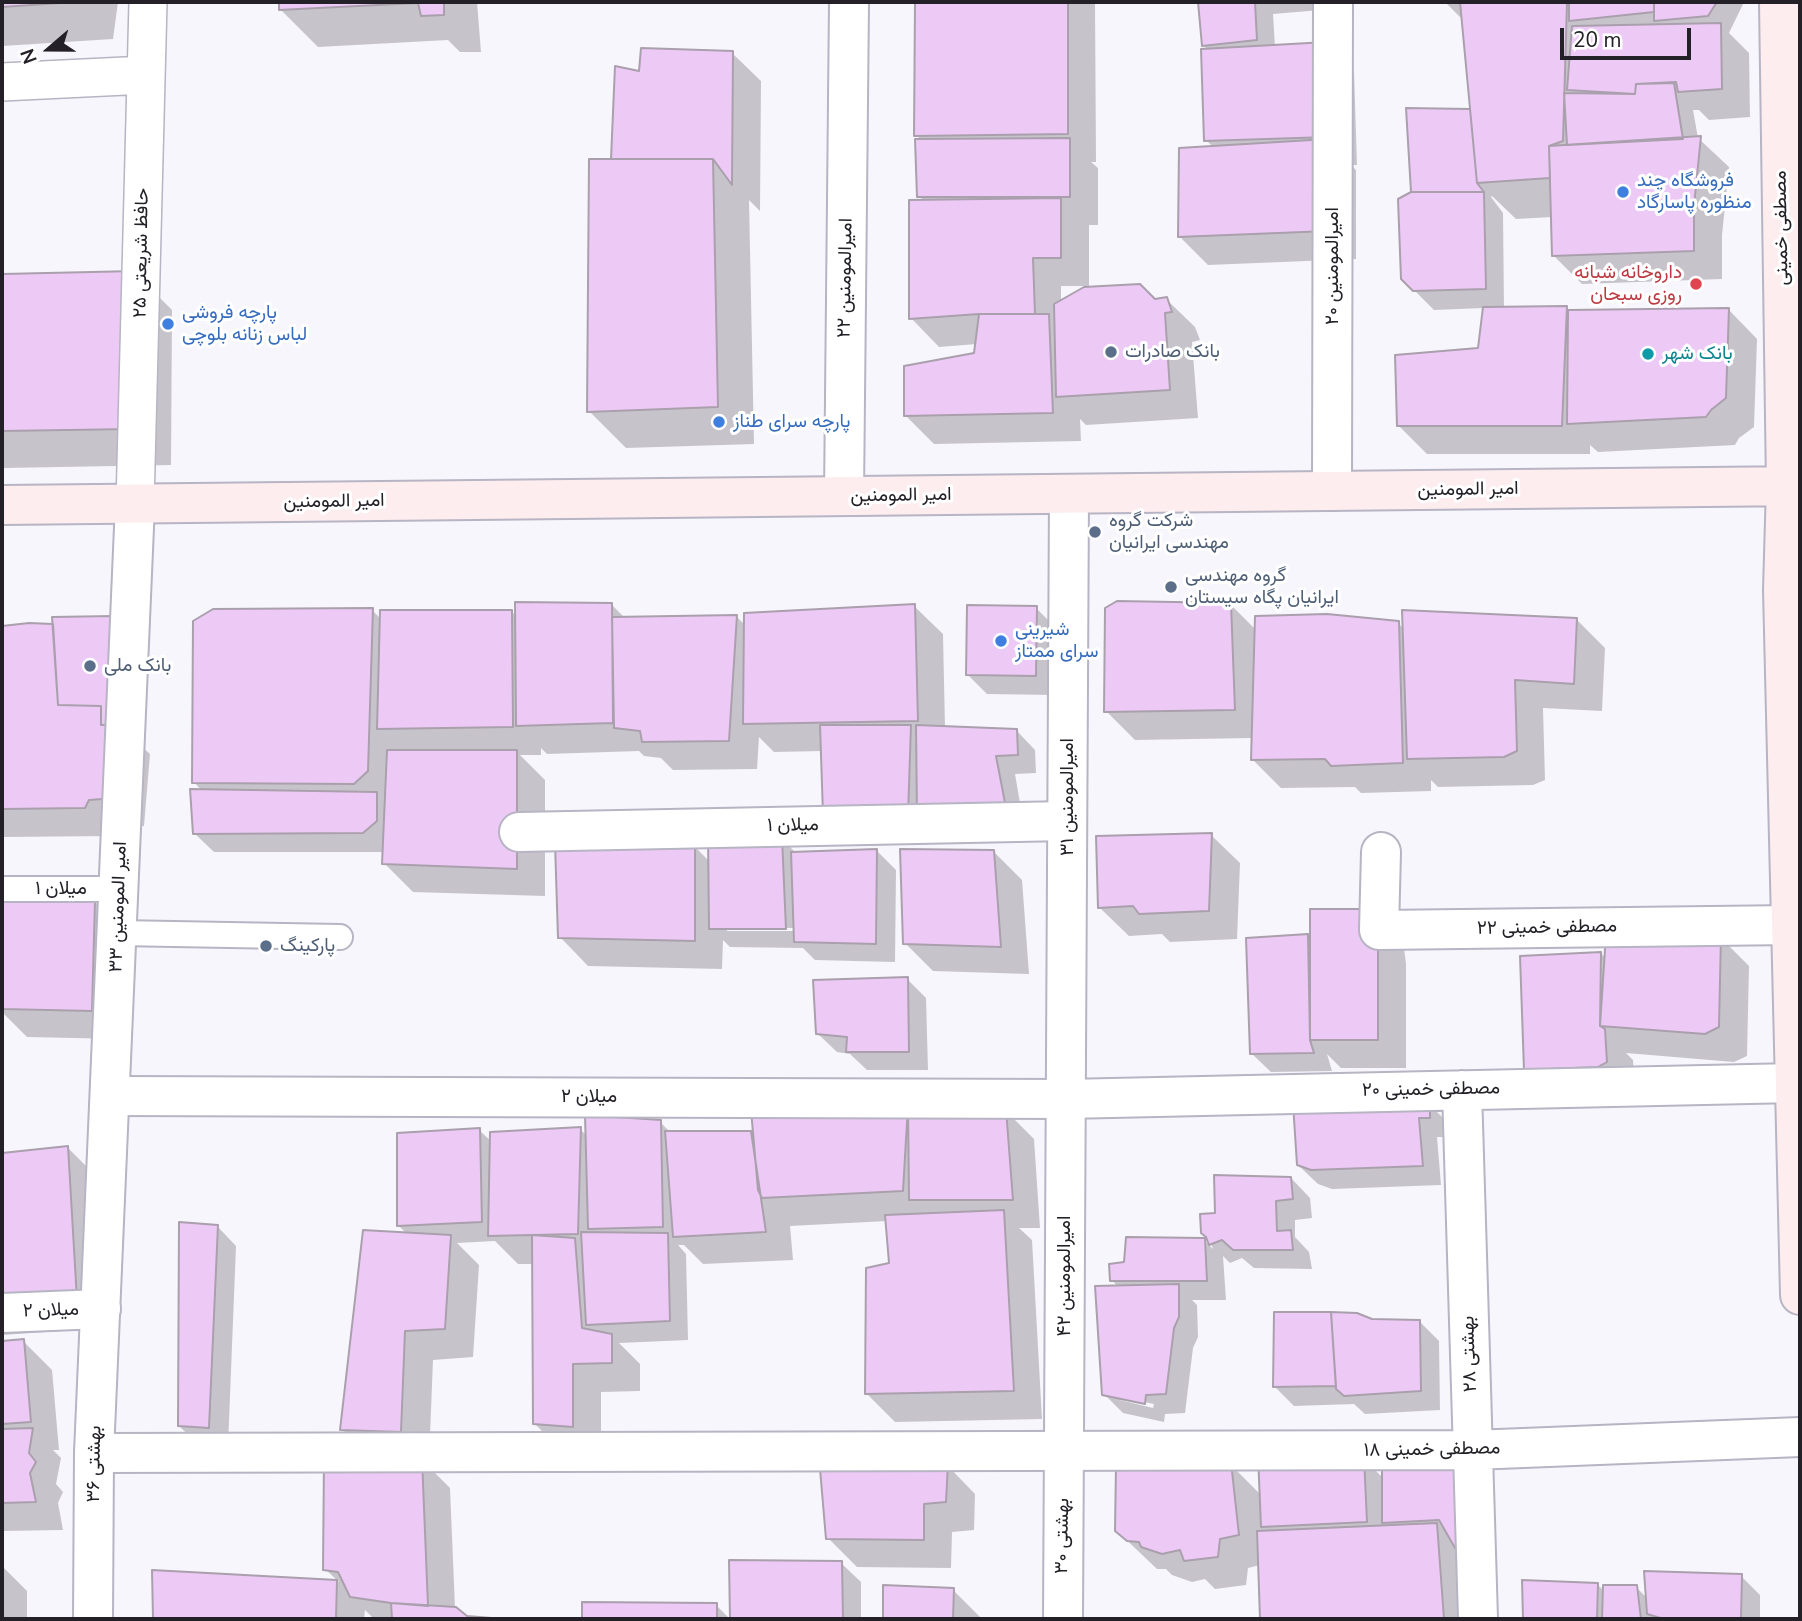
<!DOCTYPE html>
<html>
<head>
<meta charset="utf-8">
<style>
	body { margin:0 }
	#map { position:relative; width:1802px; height:1621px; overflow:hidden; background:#f8f6fd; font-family:"Nunito Sans",sans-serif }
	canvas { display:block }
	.frame { position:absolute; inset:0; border:4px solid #232127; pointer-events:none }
	.north { position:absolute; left:14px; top:14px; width:70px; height:70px; -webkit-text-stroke:5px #fff; paint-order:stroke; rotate:250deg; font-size:19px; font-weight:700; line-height:28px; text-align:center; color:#232127 }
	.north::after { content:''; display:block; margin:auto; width:24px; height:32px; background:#232127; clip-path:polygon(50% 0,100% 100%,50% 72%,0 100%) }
	.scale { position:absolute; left:1560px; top:28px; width:131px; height:32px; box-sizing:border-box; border:4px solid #232127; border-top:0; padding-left:9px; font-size:21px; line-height:24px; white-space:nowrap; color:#232127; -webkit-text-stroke:5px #fff; paint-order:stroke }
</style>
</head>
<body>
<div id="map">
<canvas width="1802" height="1621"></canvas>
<div class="frame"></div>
<div class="north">N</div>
<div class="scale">20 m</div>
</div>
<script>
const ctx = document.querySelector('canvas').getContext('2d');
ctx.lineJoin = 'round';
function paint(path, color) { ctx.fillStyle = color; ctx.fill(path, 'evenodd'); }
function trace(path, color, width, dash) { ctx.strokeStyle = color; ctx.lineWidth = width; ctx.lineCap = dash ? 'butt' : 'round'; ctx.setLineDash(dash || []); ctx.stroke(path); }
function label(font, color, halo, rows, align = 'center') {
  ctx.font = font + ' "Nunito Sans",Vazirmatn,sans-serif'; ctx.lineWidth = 6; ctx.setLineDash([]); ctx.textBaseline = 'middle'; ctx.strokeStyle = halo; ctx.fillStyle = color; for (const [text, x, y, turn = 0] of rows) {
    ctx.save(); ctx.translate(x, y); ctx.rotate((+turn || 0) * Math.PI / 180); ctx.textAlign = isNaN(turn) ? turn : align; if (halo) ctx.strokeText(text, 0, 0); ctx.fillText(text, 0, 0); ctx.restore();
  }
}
paint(new Path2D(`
	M 2,2 L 118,2 L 113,39 L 2,46 Z
	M 280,2 L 477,2 L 481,52 L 460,52 L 448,40 L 318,47 L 281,10 Z
	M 917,2 L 1095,2 L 1096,162 L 1091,162 L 1098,168 L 1098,225 L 1089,225 L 1089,286 L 1061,286 L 1061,302 L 1089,286 L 1089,288 L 1154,301 L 1166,299 L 1195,327 L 1200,340 L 1192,342 L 1198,418 L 1086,425 L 1080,419 L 1081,441 L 934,444 L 905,415 L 976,354 L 977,344 L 939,347 L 911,318 L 924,201 L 919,196 L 921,140 L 916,135 Z
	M 1200,2 L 1320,2 L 1321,10 L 1273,14 L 1275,47 L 1326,43 L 1354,72 L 1357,165 L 1351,165 L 1356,170 L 1356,259 L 1208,265 L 1179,236 L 1213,147 L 1206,140 L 1209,51 L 1204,46 Z
	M 1445,2 L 1744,2 L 1729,33 L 1749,53 L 1750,117 L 1709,120 L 1699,110 L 1693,110 L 1698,138 L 1729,167 L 1722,235 L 1722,279 L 1582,284 L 1553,255 L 1552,217 L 1516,219 L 1492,196 L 1491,197 L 1503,213 L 1504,308 L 1566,307 L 1570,312 L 1729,310 L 1757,339 L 1754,427 L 1739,438 L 1735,445 L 1598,452 L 1590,445 L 1590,454 L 1427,454 L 1399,426 L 1479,350 L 1484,308 L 1434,310 L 1402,278 L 1413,193 L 1407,109 L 1472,111 L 1463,17 L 1460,17 Z
	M 732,53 L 761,81 L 760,211 L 749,200 L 754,444 L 626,448 L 589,411 L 616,161 L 640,73 Z
	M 135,273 L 172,310 L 171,465 L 4,468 L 2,465 L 2,276 Z
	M 611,604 L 625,618 L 736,616 L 746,626 L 914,606 L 943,634 L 945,728 L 1016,730 L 1035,750 L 1036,773 L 1015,774 L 1025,832 L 938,838 L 822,751 L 774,752 L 759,737 L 757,769 L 673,770 L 661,758 L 644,756 L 639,751 L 547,754 L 541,748 L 541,755 L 520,755 L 545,780 L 545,896 L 413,892 L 384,863 L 385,852 L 214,852 L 194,833 L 202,791 L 194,782 L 372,610 L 381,619 L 512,612 L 517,617 Z
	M 1230,604 L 1256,630 L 1398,623 L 1404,629 L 1576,619 L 1605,648 L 1602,711 L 1543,708 L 1545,780 L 1533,785 L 1438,787 L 1431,780 L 1431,791 L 1361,793 L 1355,787 L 1281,788 L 1252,759 L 1253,738 L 1135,740 L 1106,711 Z
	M 1036,608 L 1055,627 L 1054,695 L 987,694 L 968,675 Z
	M 54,625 L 140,745 L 150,754 L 144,826 L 118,828 L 114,836 L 2,837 L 2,628 Z
	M 1211,835 L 1240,863 L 1237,939 L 1170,942 L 1162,934 L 1129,936 L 1100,908 Z
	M 781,838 L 797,854 L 877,851 L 896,870 L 895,962 L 815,960 L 803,948 L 730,947 L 723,940 L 722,969 L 588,966 L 560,937 L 694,846 L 710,862 ZM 727,927 L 794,928 L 794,931 L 727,931 Z
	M 994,852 L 1022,880 L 1029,974 L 933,971 L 905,943 Z
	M 3,901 L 94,901 L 123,930 L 120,1039 L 27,1037 L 2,1012 Z
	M 1307,936 L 1312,941 L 1403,940 L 1406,964 L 1406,1068 L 1341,1068 L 1327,1054 L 1332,1071 L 1271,1072 L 1251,1053 Z
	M 1720,937 L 1749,966 L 1747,1056 L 1734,1062 L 1626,1053 L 1633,1060 L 1635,1091 L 1525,1069 L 1601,953 L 1606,959 Z
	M 907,979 L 926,998 L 928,1070 L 867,1070 L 850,1054 L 837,1052 L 817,1033 Z
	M 1429,1104 L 1449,1124 L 1448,1137 L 1437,1137 L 1441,1185 L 1332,1189 L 1318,1184 L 1298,1165 Z
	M 1005,1110 L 1034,1139 L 1040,1228 L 1019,1228 L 1032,1240 L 1042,1419 L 895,1422 L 867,1394 L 891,1265 L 887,1221 L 790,1226 L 793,1260 L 703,1264 L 684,1245 L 678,1245 L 686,1254 L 688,1340 L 619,1343 L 640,1364 L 640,1391 L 601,1392 L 601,1455 L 563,1452 L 535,1424 L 534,1264 L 518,1264 L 495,1241 L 457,1243 L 479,1265 L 473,1357 L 433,1360 L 429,1460 L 422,1460 L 450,1488 L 455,1608 L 466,1617 L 491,1619 L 374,1619 L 365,1610 L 364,1619 L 155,1619 L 153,1572 L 339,1582 L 325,1569 L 372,1460 L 342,1429 L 407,1234 L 398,1225 L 479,1130 L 492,1142 L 580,1129 L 587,1136 L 660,1122 L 671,1133 L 751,1133 L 754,1136 L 753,1112 Z
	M 68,1148 L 96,1176 L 105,1328 L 2,1335 L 2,1155 Z
	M 1291,1178 L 1310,1198 L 1312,1218 L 1295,1220 L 1295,1237 L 1309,1252 L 1312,1269 L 1254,1268 L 1242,1258 L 1230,1263 L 1223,1256 L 1226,1300 L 1192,1300 L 1197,1305 L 1198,1337 L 1193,1348 L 1185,1413 L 1165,1414 L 1164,1422 L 1123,1413 L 1104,1394 L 1118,1287 L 1112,1280 L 1125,1264 L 1204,1240 L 1213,1249 L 1209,1238 L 1217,1214 ZM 1120,1397 L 1154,1404 L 1153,1408 L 1120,1400 Z
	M 217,1226 L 236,1246 L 228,1446 L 199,1445 L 179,1426 Z
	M 1372,1321 L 1420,1322 L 1439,1341 L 1440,1410 L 1365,1414 L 1354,1404 L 1294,1406 L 1275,1387 Z
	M 23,1341 L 52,1370 L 59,1450 L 53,1450 L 61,1458 L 56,1484 L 63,1492 L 58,1503 L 63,1530 L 2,1531 L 2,1343 Z
	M 1363,1458 L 1384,1479 L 1456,1461 L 1470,1619 L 1262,1619 L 1260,1565 L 1248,1568 L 1246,1585 L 1215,1589 L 1205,1579 L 1192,1582 L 1172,1575 L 1166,1569 L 1157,1569 L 1116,1530 L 1230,1464 L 1261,1495 Z
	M 947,1465 L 975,1494 L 974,1530 L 952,1532 L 951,1568 L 857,1567 L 828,1538 Z
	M 730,1561 L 841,1563 L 861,1582 L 861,1619 L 732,1619 Z
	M 2,1566 L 27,1591 L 27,1619 L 2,1619 Z
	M 1741,1576 L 1760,1595 L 1760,1619 L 1525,1619 L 1524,1582 L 1597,1584 L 1604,1591 L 1636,1587 L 1648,1599 Z
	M 885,1587 L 953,1590 L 982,1619 L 885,1619 Z
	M 584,1603 L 716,1605 L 730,1619 L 584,1619 Z`), '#0003');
const building = new Path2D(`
	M 2,2 L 76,2 L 2,7 Z
	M 279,2 L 444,2 L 444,15 L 421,16 L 418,3 L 279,10 Z
	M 915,2 L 1068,2 L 1068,134 L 914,136 Z
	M 1198,2 L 1255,2 L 1257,40 L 1202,46 Z
	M 1460,2 L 1567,2 L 1563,141 L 1549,146 L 1550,178 L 1477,183 Z
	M 1569,2 L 1654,2 L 1654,12 L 1569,21 Z
	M 1654,2 L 1717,2 L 1708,16 L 1654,21 Z
	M 1721,23 L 1722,89 L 1678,92 L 1676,82 L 1636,84 L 1635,94 L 1567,90 L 1572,26 Z
	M 1327,42 L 1329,137 L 1204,141 L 1201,49 Z
	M 641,48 L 733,51 L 732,185 L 713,159 L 611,159 L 615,66 L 639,71 Z
	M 1674,83 L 1683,139 L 1567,145 L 1564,93 L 1635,94 L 1636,84 Z
	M 1406,108 L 1470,109 L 1477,183 L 1484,192 L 1411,192 Z
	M 1701,136 L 1694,206 L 1694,251 L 1552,256 L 1549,146 Z
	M 1070,138 L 1070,197 L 917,197 L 915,139 Z
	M 1328,139 L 1328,231 L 1178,237 L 1179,148 Z
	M 589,159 L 713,159 L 718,407 L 587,412 Z
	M 1411,192 L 1484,192 L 1486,289 L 1413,291 L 1401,279 L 1398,199 Z
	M 1061,198 L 1061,258 L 1033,258 L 1035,314 L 979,314 L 909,319 L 909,200 Z
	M 136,271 L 134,429 L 2,431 L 2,274 Z
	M 1140,284 L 1155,299 L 1167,297 L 1172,312 L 1165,313 L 1170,390 L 1056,397 L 1054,304 L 1084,287 Z
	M 1567,306 L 1562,426 L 1397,426 L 1395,355 L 1478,348 L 1483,307 Z
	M 1729,308 L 1726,398 L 1711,410 L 1706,417 L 1567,424 L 1568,310 Z
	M 979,314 L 1049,314 L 1053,413 L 904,416 L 904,366 L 974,353 Z
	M 1117,601 L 1231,603 L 1235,710 L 1104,712 L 1105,608 Z
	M 515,602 L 612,603 L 613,723 L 516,726 Z
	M 915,604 L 918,721 L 743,724 L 744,613 Z
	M 967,605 L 1037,606 L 1036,676 L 966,675 Z
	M 373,608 L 368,771 L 354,784 L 192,783 L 193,621 L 213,609 Z
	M 380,610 L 512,610 L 513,727 L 377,729 Z
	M 1402,610 L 1577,618 L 1574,684 L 1515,680 L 1517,751 L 1504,757 L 1407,759 Z
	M 1327,614 L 1399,621 L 1403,763 L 1331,766 L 1325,759 L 1251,760 L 1255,616 Z
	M 737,615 L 729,741 L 642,742 L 640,731 L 614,728 L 612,617 Z
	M 114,616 L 122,724 L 101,725 L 101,706 L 58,705 L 52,617 Z
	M 29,623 L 53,624 L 58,705 L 101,706 L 101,725 L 122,724 L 116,798 L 89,800 L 85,808 L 2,809 L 2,626 Z
	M 820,725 L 911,725 L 908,816 L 823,815 Z
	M 916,725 L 1017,729 L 1018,755 L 996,756 L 1007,813 L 917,819 Z
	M 387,750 L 517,750 L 517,869 L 382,864 Z
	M 190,789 L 377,792 L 377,821 L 363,833 L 193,834 Z
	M 1212,833 L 1209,911 L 1139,914 L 1133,906 L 1098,908 L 1096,836 Z
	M 708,836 L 782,837 L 786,929 L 709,929 Z
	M 555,843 L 695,844 L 695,941 L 558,938 Z
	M 877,849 L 876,944 L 794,942 L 791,852 Z
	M 900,849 L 994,850 L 1001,947 L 903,944 Z
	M 2,899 L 95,900 L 92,1011 L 2,1009 Z
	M 1310,909 L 1375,909 L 1378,934 L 1378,1040 L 1310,1040 Z
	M 1308,934 L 1310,1040 L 1314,1053 L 1250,1054 L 1246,938 Z
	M 1606,934 L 1721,936 L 1719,1027 L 1705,1034 L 1600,1026 Z
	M 1601,952 L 1600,1026 L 1605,1029 L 1607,1062 L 1598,1067 L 1524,1070 L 1520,956 Z
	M 908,977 L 909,1052 L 846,1052 L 847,1037 L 816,1034 L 813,980 Z
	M 1293,1103 L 1430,1103 L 1430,1118 L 1419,1118 L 1423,1166 L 1311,1170 L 1297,1165 Z
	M 908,1105 L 903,1191 L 762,1198 L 758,1190 L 751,1110 Z
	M 908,1105 L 1006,1109 L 1013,1200 L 909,1200 Z
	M 585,1115 L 661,1120 L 663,1227 L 588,1229 Z
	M 581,1127 L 578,1234 L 488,1236 L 490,1132 Z
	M 480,1128 L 482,1222 L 397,1226 L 397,1133 Z
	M 665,1131 L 751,1131 L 766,1232 L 673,1237 Z
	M 68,1146 L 77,1300 L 2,1305 L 2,1153 Z
	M 1214,1175 L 1291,1177 L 1293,1199 L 1276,1201 L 1277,1231 L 1291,1230 L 1293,1250 L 1233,1250 L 1222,1240 L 1209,1245 L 1206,1237 L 1201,1233 L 1200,1214 L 1215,1213 Z
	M 1004,1210 L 1014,1391 L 865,1394 L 866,1268 L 889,1263 L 885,1215 Z
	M 179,1222 L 218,1225 L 209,1428 L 178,1426 Z
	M 363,1230 L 451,1235 L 445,1329 L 405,1331 L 401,1432 L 340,1430 Z
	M 581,1232 L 668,1233 L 670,1321 L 586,1325 Z
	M 532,1235 L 575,1238 L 582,1328 L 612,1334 L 612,1363 L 573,1364 L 573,1427 L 533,1424 Z
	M 1126,1237 L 1205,1238 L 1207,1281 L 1110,1281 L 1109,1264 L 1124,1262 Z
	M 1179,1284 L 1179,1317 L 1174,1328 L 1166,1394 L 1146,1395 L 1145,1404 L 1102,1395 L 1095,1286 Z
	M 1274,1312 L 1331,1312 L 1336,1386 L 1273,1387 Z
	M 1331,1312 L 1357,1313 L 1372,1319 L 1420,1320 L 1421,1391 L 1344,1396 L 1336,1389 Z
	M 24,1339 L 31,1422 L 2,1424 L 2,1341 Z
	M 33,1428 L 29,1453 L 36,1462 L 30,1473 L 36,1502 L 2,1503 L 2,1429 Z
	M 1258,1455 L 1364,1457 L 1367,1522 L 1261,1527 Z
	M 819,1457 L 948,1464 L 946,1502 L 924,1504 L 924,1540 L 826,1539 Z
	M 324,1458 L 422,1458 L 428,1606 L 391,1603 L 350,1597 L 338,1572 L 323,1570 Z
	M 1382,1458 L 1456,1459 L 1459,1555 L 1439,1520 L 1382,1523 Z
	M 1231,1462 L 1239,1535 L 1220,1539 L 1218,1557 L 1184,1561 L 1180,1550 L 1162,1554 L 1141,1547 L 1139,1542 L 1127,1541 L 1115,1531 L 1116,1466 Z
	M 1437,1523 L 1444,1619 L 1260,1619 L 1257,1531 Z
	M 729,1560 L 842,1561 L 843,1619 L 730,1619 Z
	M 152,1570 L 337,1580 L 336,1619 L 153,1619 Z
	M 1644,1571 L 1742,1574 L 1741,1619 L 1664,1619 L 1647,1614 Z
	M 1522,1580 L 1598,1583 L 1597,1619 L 1523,1619 Z
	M 883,1585 L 954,1588 L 953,1619 L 883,1619 Z
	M 1603,1585 L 1637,1585 L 1641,1619 L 1602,1619 Z
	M 582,1602 L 717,1603 L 717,1619 L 582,1619 Z
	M 391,1603 L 456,1607 L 467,1616 L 504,1619 L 392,1619 Z`);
paint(building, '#edcaf6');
trace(building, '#aa9fac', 2);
const service = new Path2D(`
	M 2,889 L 120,889
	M 118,933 L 340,937`);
const pedestrian = new Path2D(`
	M 2,82 L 146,75
	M 135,504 L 148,2`);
const minor = new Path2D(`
	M 1332,491 L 1333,2
	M 844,496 L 849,2
	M 519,832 L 1067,821
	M 1381,852 L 1379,930 L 1793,925
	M 1462,1090 L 1478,1619
	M 111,1096 L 1066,1099 L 1795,1083
	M 2,1313 L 101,1309
	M 94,1453 L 1473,1450 L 1800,1437`);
const tertiary = new Path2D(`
	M 93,1619 L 94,1453 L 135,504
	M 1063,1619 L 1069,494`);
const secondary = new Path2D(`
	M 1779,2 L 1786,486 L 1783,590 L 1800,1295
	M 2,505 L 1800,486`);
trace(service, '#b7b4c3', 28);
trace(pedestrian, '#b7b4c3', 40);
trace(minor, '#b7b4c3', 42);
trace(tertiary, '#b7b4c3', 42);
trace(secondary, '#b7b4c3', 42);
trace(service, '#fff', 24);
trace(pedestrian, '#fff', 37);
trace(minor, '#fff', 38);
trace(tertiary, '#fff', 38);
trace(secondary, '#fdedef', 38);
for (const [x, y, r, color] of [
	[1623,192,7,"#3f7fe0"],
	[1696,284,7,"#e0444e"],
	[168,324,7,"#3f7fe0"],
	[1111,352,7,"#5c6f8a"],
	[1648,354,7,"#0f9aa8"],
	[719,422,7,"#3f7fe0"],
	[1095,532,7,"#5c6f8a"],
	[1171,587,7,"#5c6f8a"],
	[1001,641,7,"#3f7fe0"],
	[90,666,7,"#5c6f8a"],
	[266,946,7,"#5c6f8a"]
]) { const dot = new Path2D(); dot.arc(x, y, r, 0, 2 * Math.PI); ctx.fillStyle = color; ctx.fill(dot); trace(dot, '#fff', 2.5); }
label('19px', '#366cbe', '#fff', [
	["فروشگاه چند",1637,181],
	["منظوره پاسارگاد",1637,203],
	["پارچه فروشی",182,313],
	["لباس زنانه بلوچی",182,335],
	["پارچه سرای طناز",733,422],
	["شیرینی",1015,630],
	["سرای ممتاز",1015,652]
], 'left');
label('19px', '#232127', '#fff', [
	["مصطفی خمینی",1782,228,-91],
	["حافظ شریعتی ۲۵",142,253,-89],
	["امیرالمومنین ۲۰",1333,266,-90],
	["امیرالمومنین ۲۲",846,278,-89],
	["امیر المومنین",1468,490,-1],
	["امیر المومنین",901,496,-1],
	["امیر المومنین",334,502,-1],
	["امیرالمومنین ۳۱",1068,797,-90],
	["میلان ۱",793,826,-1],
	["میلان ۱",61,889],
	["امیر المومنین ۳۳",119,907,-88],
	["مصطفی خمینی ۲۲",1547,928,-1],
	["مصطفی خمینی ۲۰",1431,1090,-1],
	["میلان ۲",589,1097],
	["امیرالمومنین ۴۲",1065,1276,-90],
	["میلان ۲",51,1311,-2],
	["بهشتی ۲۸",1470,1354,-92],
	["مصطفی خمینی ۱۸",1432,1450,-1],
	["بهشتی ۳۶",95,1464,-89],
	["بهشتی ۳۰",1063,1536,-89]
]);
label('19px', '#be3a42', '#fff', [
	["داروخانه شبانه",1682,273],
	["روزی سبحان",1682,295]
], 'right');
label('19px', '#4e5e75', '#fff', [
	["بانک صادرات",1125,352],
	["شرکت گروه",1109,521],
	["مهندسی ایرانیان",1109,543],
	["گروه مهندسی",1185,576],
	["ایرانیان پگاه سیستان",1185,598],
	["بانک ملی",104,666],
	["پارکینگ",280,946]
], 'left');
label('19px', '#0d838f', '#fff', [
	["بانک شهر",1662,354]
], 'left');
</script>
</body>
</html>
